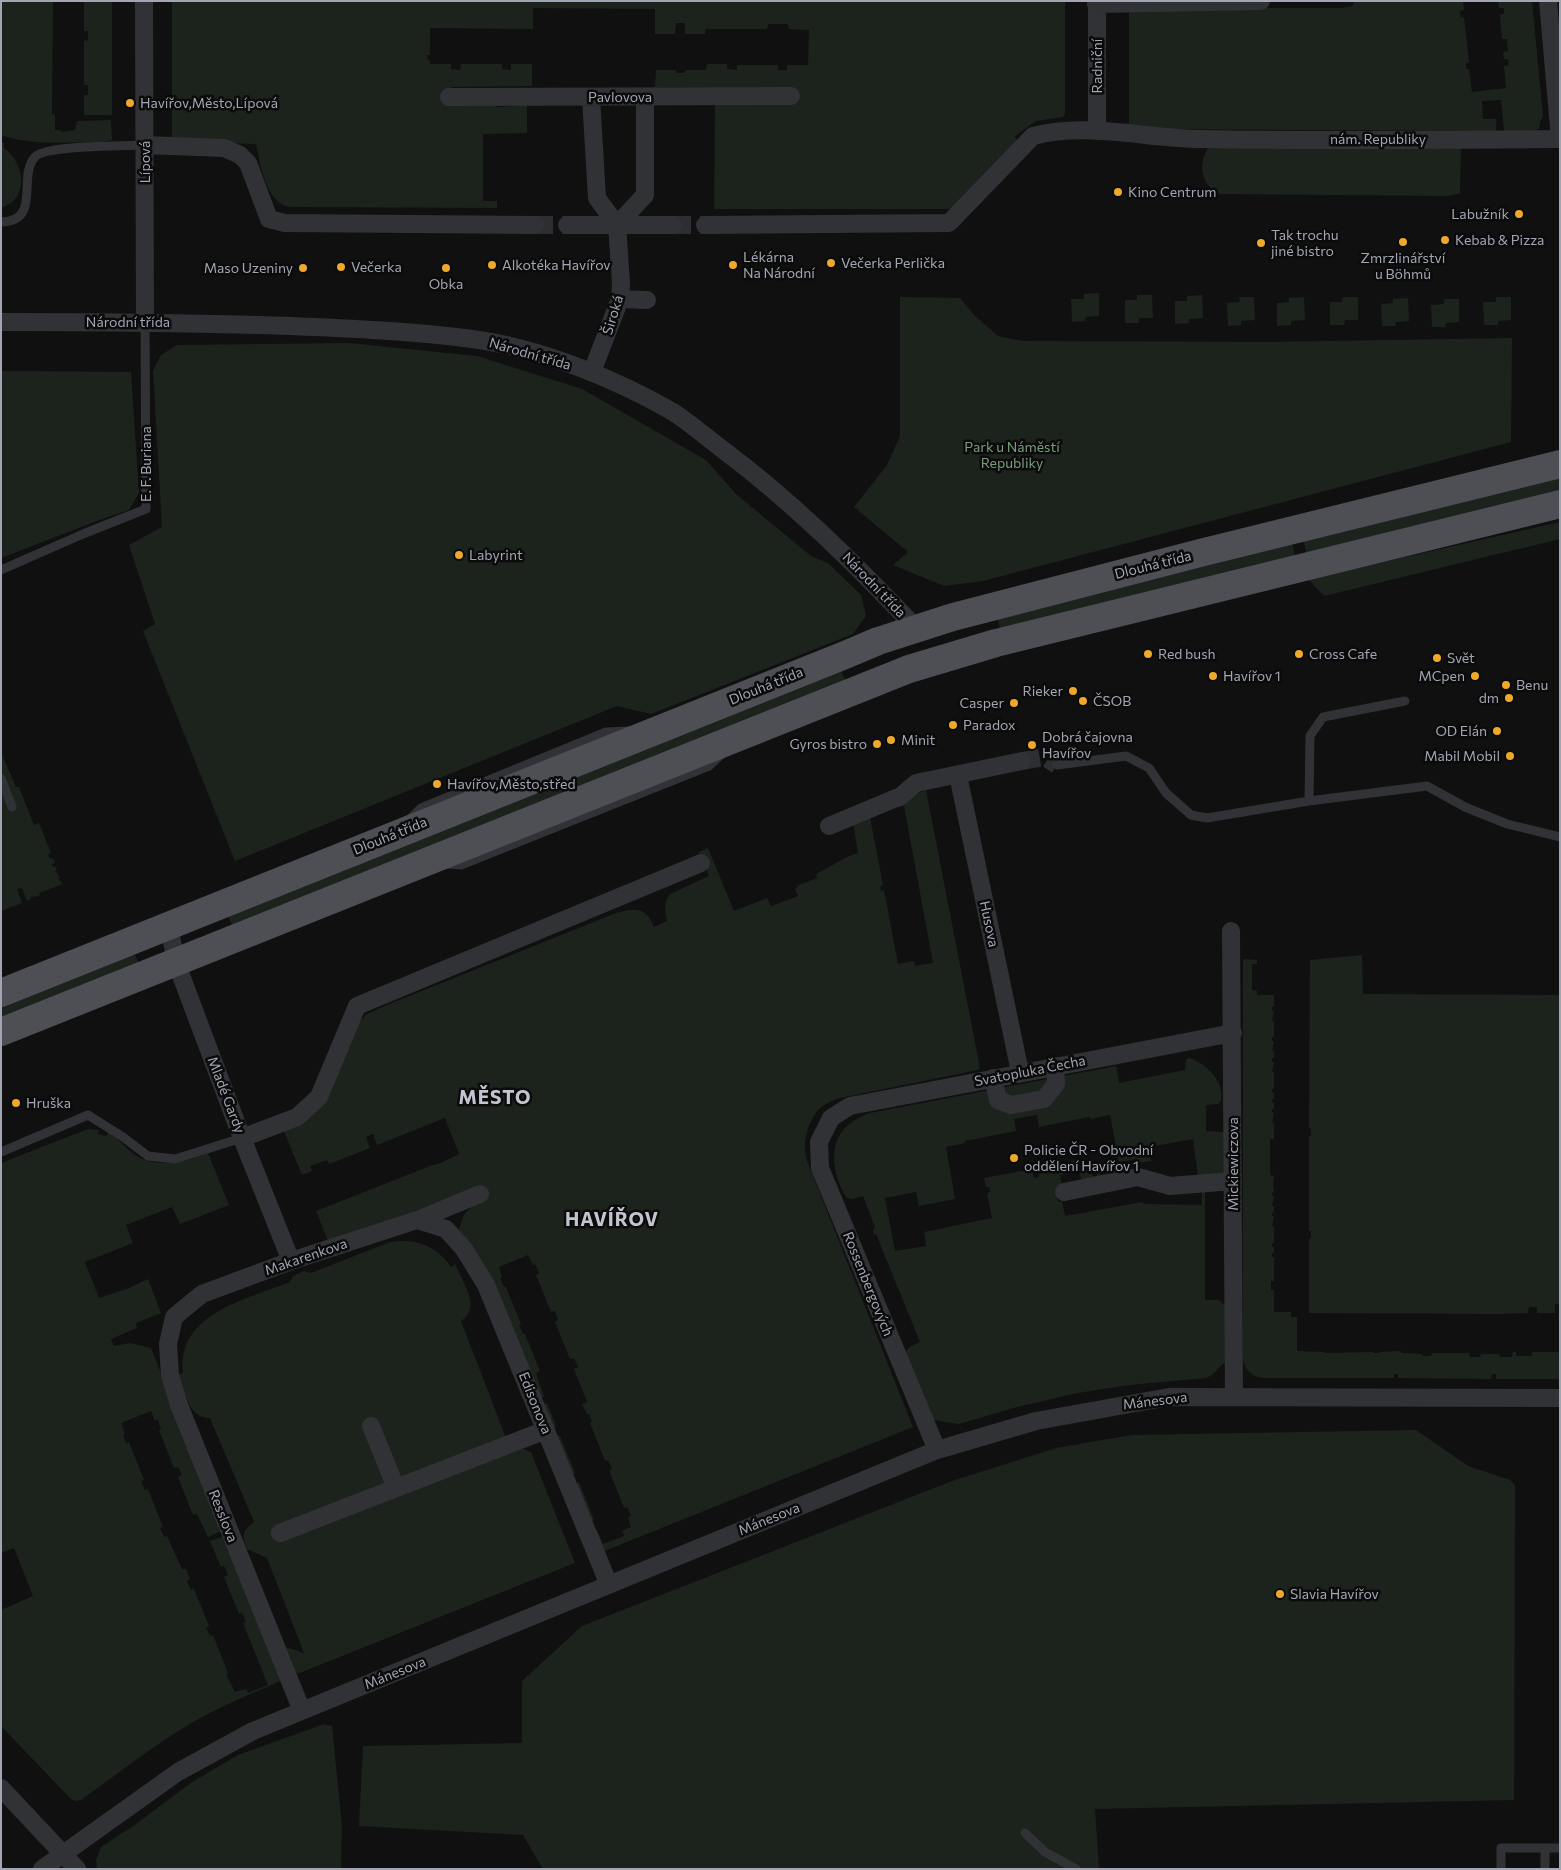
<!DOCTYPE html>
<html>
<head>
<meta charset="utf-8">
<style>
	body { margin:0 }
	#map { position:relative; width:1561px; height:1870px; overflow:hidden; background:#101011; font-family:Commissioner,sans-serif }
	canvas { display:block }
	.frame { position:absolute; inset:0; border:2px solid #a1a6b2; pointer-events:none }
</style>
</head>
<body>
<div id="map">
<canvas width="1561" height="1870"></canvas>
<div class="frame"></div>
</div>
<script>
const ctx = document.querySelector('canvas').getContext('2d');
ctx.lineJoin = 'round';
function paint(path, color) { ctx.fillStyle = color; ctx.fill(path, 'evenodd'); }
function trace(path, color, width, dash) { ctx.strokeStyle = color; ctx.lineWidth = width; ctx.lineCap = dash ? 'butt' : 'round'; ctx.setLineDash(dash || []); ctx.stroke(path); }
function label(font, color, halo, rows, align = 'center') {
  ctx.font = font + ' Commissioner,sans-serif'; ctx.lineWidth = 5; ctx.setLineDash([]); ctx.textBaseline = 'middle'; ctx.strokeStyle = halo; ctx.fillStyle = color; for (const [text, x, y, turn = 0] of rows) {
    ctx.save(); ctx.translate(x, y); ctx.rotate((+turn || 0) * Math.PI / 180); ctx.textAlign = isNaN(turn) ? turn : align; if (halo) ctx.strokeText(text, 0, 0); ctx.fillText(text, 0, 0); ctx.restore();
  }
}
paint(new Path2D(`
	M 1,1 L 53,1 L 52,114 L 55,115 L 55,130 L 61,130 L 61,132 L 75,130 L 77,121 L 111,120 L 112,140 L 102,142 C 70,142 32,146 1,135 Z
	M 84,1 L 112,1 L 112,114 L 110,115 L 84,115 L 84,95 L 88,95 L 88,85 L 84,85 L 84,41 L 88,40 L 88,31 L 84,31 Z
	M 172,1 L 1065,1 L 1065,113 L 1063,117 L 1036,121 L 1015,136 L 1018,143 L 953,209 L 714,209 L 715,103 L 791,88 L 655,87 L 656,70 L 675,70 L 677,73 L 684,73 L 686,70 L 706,70 L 707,64 L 727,64 L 727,69 L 737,70 L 737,65 L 778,65 L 778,70 L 787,70 L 787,65 L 808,65 L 809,30 L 789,29 L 788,24 L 768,24 L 767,29 L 706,29 L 705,34 L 685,34 L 685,23 L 676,23 L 675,34 L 655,34 L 655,9 L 533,8 L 533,29 L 430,28 L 430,55 L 427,55 L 428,60 L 430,60 L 430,64 L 451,64 L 451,69 L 460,70 L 461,64 L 502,64 L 502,69 L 511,70 L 511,64 L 532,64 L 532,86 L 451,87 L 451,92 L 496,102 L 496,107 L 516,106 L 517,102 L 527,102 L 527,133 L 483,134 L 483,201 L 497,201 L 497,208 L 290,207 C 266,204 260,163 256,144 L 178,142 L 172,139 Z
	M 1355,1 L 1463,1 L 1464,10 L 1460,11 L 1461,18 L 1464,17 L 1469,62 L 1466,63 L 1466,69 L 1469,69 L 1472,92 L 1506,88 L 1504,66 L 1509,65 L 1508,59 L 1504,59 L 1503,52 L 1508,51 L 1507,39 L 1502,39 L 1500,15 L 1504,14 L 1504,8 L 1499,8 L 1498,1 L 1532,1 L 1543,116 L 1540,122 L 1539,129 L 1531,131 L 1504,131 L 1501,100 L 1482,101 L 1483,119 L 1496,119 L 1496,131 L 1129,129 L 1129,8 L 1341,8 L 1352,6 Z
	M 1,141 L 4,143 L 4,148 C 25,163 30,199 1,208 Z
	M 1210,146 L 1461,146 L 1460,193 L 1448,196 L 1220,194 C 1200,186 1197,161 1210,146 Z
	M 1099,293 L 1099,316 L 1086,317 L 1085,321 L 1072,322 L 1071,299 L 1084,299 L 1084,294 Z
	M 1137,295 L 1152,295 L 1153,318 L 1139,318 L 1139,323 L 1125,323 L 1125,300 L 1137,300 Z
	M 1202,295 L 1203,318 L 1189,319 L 1189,323 L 1175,324 L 1175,301 L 1187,301 L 1187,296 Z
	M 900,297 L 960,298 L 975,316 L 998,336 L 1022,341 L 1268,342 L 1512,338 L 1511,442 L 983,581 L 944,586 L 893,565 L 908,552 L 854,507 L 887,465 L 900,436 Z
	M 1239,297 L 1254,297 L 1255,320 L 1241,321 L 1241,325 L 1228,326 L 1227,303 L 1240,302 Z
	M 1304,297 L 1305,320 L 1291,321 L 1291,325 L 1277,326 L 1277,303 L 1289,302 L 1289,298 Z
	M 1343,297 L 1358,297 L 1358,320 L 1345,320 L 1344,325 L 1330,325 L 1330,302 L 1342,302 Z
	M 1496,297 L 1511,297 L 1511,320 L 1498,321 L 1498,325 L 1484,325 L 1483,302 L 1496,302 Z
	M 1408,298 L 1409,321 L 1396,322 L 1395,326 L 1382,326 L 1381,304 L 1393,303 L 1393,299 Z
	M 1444,299 L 1459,299 L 1459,322 L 1446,323 L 1445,327 L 1432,327 L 1431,305 L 1444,304 Z
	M 349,343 L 477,356 L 582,389 L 706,460 L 736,494 L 811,556 L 828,563 L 861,595 L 866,616 L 853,634 L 651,714 L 617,706 L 235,861 L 143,631 L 155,624 L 129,545 L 162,527 L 153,371 L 161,355 L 177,345 Z
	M 1,371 L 131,372 L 139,493 L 129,510 L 102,519 L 1,558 Z
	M 1560,476 L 1560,492 L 1307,555 L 1303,539 Z
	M 1560,522 L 1560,539 L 1324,596 L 1308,579 Z
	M 1292,542 L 1295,557 L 1000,630 L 998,619 Z
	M 840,668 L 846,682 L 234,929 L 227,914 Z
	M 1,752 L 16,787 L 19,787 L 34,825 L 39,823 L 51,853 L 48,854 L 50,859 L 53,858 L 55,863 L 52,864 L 53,867 L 56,867 L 57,870 L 55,871 L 60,877 L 58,879 L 63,884 L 39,893 L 40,896 L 30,897 L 31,899 L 27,901 L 22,888 L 17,889 L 22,903 L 1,911 Z
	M 926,790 L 980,1068 L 978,1070 L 835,1099 C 830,1102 822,1106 818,1110 C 807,1123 802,1145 807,1161 L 913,1427 L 592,1556 L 531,1410 L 547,1403 L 556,1426 L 554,1427 L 558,1436 L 560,1436 L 575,1473 L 572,1474 L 576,1484 L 579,1482 L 594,1520 L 590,1521 L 594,1531 L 597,1530 L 603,1544 L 624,1536 L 622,1531 L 631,1527 L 628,1517 L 631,1516 L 627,1507 L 624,1508 L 609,1470 L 612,1469 L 608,1460 L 605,1461 L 590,1423 L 592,1422 L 589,1414 L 587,1414 L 582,1404 L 587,1402 L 574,1369 L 578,1367 L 574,1358 L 570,1359 L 555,1322 L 558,1320 L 555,1311 L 551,1312 L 536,1275 L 539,1273 L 535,1264 L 533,1265 L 528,1255 L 499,1267 L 502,1277 L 500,1278 L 504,1287 L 506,1287 L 521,1324 L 519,1325 L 523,1334 L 525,1334 L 540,1371 L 536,1373 L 544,1397 L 528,1403 L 458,1231 L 464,1215 L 473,1205 L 478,1186 L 334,1243 L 328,1241 L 316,1211 L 430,1166 L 441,1163 L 459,1154 L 445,1118 L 377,1145 L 373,1134 L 366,1137 L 370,1148 L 329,1164 L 327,1160 L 310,1166 L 312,1171 L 302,1175 L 283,1129 L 294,1124 L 361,1020 L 367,1014 L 387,1005 L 616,913 C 635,908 646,906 654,927 L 667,921 C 665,910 663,904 670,894 L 709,876 L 699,852 L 708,848 L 734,911 L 767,898 L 771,906 L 798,896 L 795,889 L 798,888 L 797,886 L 817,878 L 816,874 L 847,857 L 858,853 L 853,822 L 869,812 L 883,885 L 880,886 L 881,891 L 884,890 L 898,964 L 914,961 L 915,966 L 933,963 L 904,806 L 899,807 L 897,801 Z
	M 131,953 L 135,955 L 139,963 L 1,1022 L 1,1005 Z
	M 1362,955 L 1363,994 L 1560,995 L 1559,1304 L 1555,1304 L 1555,1313 L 1537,1313 L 1537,1307 L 1529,1307 L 1528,1313 L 1500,1314 L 1309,1313 L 1309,1239 L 1311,1238 L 1311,1231 L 1309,1231 L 1309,1136 L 1311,1136 L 1311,1129 L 1309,1128 L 1310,960 Z
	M 1243,959 L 1257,960 L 1257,964 L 1252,964 L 1252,990 L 1257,991 L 1257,995 L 1274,995 L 1274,1006 L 1272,1007 L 1272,1011 L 1274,1011 L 1272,1021 L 1274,1021 L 1274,1037 L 1272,1037 L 1272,1041 L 1274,1041 L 1272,1051 L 1274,1051 L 1274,1058 L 1272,1058 L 1272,1062 L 1274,1062 L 1272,1072 L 1274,1072 L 1274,1088 L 1272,1089 L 1272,1092 L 1274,1093 L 1274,1099 L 1272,1099 L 1272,1102 L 1274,1103 L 1274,1109 L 1272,1109 L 1272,1112 L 1274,1113 L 1272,1123 L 1274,1123 L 1274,1139 L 1270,1139 L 1270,1175 L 1274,1176 L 1274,1181 L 1273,1181 L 1274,1192 L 1272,1192 L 1272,1196 L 1274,1196 L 1272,1206 L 1274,1206 L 1274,1212 L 1272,1213 L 1272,1216 L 1274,1216 L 1272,1226 L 1274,1227 L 1274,1243 L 1272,1243 L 1272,1247 L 1274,1247 L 1274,1253 L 1272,1253 L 1272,1257 L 1274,1257 L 1274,1281 L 1271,1281 L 1271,1290 L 1274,1290 L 1274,1312 L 1291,1312 L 1291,1317 L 1297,1317 L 1297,1351 L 1324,1352 L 1324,1353 L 1373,1352 L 1373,1353 L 1380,1353 L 1380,1352 L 1400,1351 L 1402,1353 L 1422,1354 L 1422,1356 L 1431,1356 L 1432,1353 L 1469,1353 L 1470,1357 L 1480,1357 L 1481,1354 L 1499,1354 L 1500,1357 L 1512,1357 L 1513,1352 L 1516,1352 L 1516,1356 L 1532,1356 L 1532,1352 L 1558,1352 L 1560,1354 L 1560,1379 L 1496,1379 L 1496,1374 L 1492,1374 L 1491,1379 L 1398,1378 L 1398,1374 L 1394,1374 L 1394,1378 L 1264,1378 C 1253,1377 1245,1371 1243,1359 Z
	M 1189,1058 C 1206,1063 1225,1082 1221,1101 L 1218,1104 L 1206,1105 L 1206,1131 L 1222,1132 L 1226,1134 L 1228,1161 L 1224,1173 L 1198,1176 L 1193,1139 L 1149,1147 L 1151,1161 L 1138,1163 L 1137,1159 L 1119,1162 L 1110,1115 L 1091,1119 L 1089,1117 L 1039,1127 L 1037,1115 L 1014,1119 L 1016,1131 L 965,1141 L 965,1143 L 946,1147 L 955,1199 L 919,1206 L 916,1192 L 885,1198 L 895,1251 L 926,1246 L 924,1232 L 992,1218 L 987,1193 L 990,1192 L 989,1187 L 986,1187 L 984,1178 L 1032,1169 L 1034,1178 L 1039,1177 L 1038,1168 L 1085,1158 L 1088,1174 L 1092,1174 L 1093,1176 L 1097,1176 L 1097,1173 L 1099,1172 L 1100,1175 L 1106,1174 L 1105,1171 L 1121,1168 L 1122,1176 L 1082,1183 L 1079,1171 L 1060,1175 L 1062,1187 L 1056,1188 L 1058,1202 L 1062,1201 L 1065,1216 L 1143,1202 L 1143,1204 L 1202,1205 L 1202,1191 L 1205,1191 L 1205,1300 L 1219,1300 L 1225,1305 L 1227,1361 C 1218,1366 1217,1374 1206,1378 L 1129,1385 L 1078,1393 L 1017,1407 L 959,1424 L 933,1420 L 905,1352 L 910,1347 L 920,1342 L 876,1234 L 874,1235 L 873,1231 L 875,1227 L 863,1196 L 853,1199 L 847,1198 C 842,1192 838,1181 836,1173 C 829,1143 841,1123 870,1113 L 1116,1066 L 1119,1083 L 1185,1070 L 1186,1060 Z
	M 88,1129 L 99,1130 L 98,1134 L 107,1136 L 108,1132 C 119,1139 125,1148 135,1155 C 156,1169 187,1162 208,1153 L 229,1205 L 180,1224 L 172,1207 L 126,1225 L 133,1243 L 85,1262 L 99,1298 L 129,1288 L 148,1279 L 161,1313 L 136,1323 L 137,1328 L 111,1339 L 114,1346 L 130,1343 L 151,1348 L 199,1468 L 221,1531 L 208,1537 L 197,1514 L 193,1515 L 178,1477 L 182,1475 L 178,1467 L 174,1468 L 159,1430 L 161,1429 L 158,1420 L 155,1421 L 151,1411 L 121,1423 L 125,1433 L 123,1434 L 126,1443 L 129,1442 L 144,1480 L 141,1481 L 145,1490 L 148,1489 L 163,1527 L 160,1528 L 164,1537 L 167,1536 L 182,1569 L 186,1569 L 190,1579 L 187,1581 L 191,1590 L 194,1589 L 209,1626 L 206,1628 L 210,1636 L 213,1635 L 228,1673 L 226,1674 L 235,1692 L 246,1689 L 248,1693 L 268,1685 L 243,1623 L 246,1622 L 242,1613 L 239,1614 L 224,1577 L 228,1575 L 224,1566 L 221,1567 L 210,1541 L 224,1536 L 283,1680 C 253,1693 223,1705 195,1721 C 155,1744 119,1773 81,1800 L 76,1801 L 71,1799 L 1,1726 L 1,1610 L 33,1596 L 14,1548 L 1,1553 L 1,1163 Z
	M 398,1241 C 421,1240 438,1248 451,1267 L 455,1264 C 462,1281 482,1308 461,1321 L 511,1451 L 521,1448 L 531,1452 L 575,1563 L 297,1674 L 286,1647 L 304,1653 L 267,1558 L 247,1549 C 242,1535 242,1531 254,1522 L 210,1418 C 188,1418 185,1392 179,1375 L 183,1372 C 177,1313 248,1299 290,1282 L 293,1276 L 304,1271 L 311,1273 L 390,1242 Z
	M 1416,1430 L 1468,1466 L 1510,1480 L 1515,1485 L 1514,1800 L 1095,1809 L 1099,1869 L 543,1869 L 523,1835 L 359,1826 L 363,1746 L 522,1743 L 522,1681 L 582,1626 L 952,1481 L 1056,1448 L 1132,1435 Z
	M 324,1724 L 332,1726 L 342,1827 L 341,1869 L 97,1869 L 96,1860 L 101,1847 L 136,1824 L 192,1782 L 238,1755 Z`), '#1c231d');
trace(new Path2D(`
	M 535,225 L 567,225
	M 673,225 L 705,225
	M 1022,761 L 1045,757 L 1057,765`), '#2d2e31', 18, [18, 9]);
trace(new Path2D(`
	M 1,222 C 43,221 16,175 36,156 C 48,145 125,146 145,145
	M 1,570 L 83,534 L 146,509 L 145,322
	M 1057,765 L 1126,756 L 1149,768 L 1166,793 L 1191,815 L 1207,818 L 1309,801 L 1310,736 L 1323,717 L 1405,701
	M 1,778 L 12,807
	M 1309,801 L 1427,786 L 1465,807 L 1507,824 L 1560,837
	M 410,819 L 421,808 L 606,732 L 628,731
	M 446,864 L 461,865 L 709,766 L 722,754
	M 1,1152 L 88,1115 L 123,1137 L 148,1156 L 175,1159 L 242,1138
	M 1025,1833 L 1045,1852 L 1076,1869
	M 1545,1848 L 1560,1848
	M 1501,1869 L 1501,1848 L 1545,1848 L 1545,1869`), '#313236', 9);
trace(new Path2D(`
	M 144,1 L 145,322
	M 1097,1 L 1097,131
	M 1548,1 L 1560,139
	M 1096,4 L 1261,1
	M 449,97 L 791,96
	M 591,97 L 597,198 L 617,225 L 621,283 L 620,299 L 592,372
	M 145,145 L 224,148 L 240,155 L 248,163 L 269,219 L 285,223 L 535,225
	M 567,225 L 673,225
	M 617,225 L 645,195 L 645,97
	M 705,225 L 949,223 L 1033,136 C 1086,122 1144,138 1199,139 C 1319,141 1439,140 1559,139
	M 620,299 L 647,300
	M 1,322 C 98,322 194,323 291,326 C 354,329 417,331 479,340 C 544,350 616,379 673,412 C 690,423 706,437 722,449 C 793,502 855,564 916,628
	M 958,775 L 1020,1072
	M 829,826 L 901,796 L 916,783 L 1022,761
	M 169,926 L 176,962 L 242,1138 L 291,1261
	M 1231,931 L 1234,1397
	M 993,1078 L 998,1100 L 1011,1105 L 1044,1099 L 1056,1084 L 1055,1066
	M 242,1138 L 297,1117 L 319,1097 L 357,1006 L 701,863
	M 1064,1192 L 1138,1177 L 1170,1186 L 1233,1181
	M 417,1220 L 480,1194
	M 371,1426 L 396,1488
	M 937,1450 L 820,1168 L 819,1142 L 831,1118 L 850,1106 L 1233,1033
	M 280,1533 L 546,1430
	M 302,1711 L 179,1405 L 170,1375 L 168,1344 L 174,1317 L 202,1294 L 291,1261 L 417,1220 L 446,1229 L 464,1249 L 486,1285 L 609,1585
	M 1,1788 L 77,1869
	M 42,1869 L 178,1772 L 253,1731 L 937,1450 L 1036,1421 L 1169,1397 L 1560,1398`), '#313236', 18);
trace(new Path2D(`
	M 1,993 L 845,655 L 878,641 L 953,617 L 1200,553 L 1560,464
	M 1,1032 L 909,669 L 996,643 L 1560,504`), '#4d4f55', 28);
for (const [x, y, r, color] of [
	[130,103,5,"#eea92a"],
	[1118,192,5,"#eea92a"],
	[1519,214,5,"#eea92a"],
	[1445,240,5,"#eea92a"],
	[1403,242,5,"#eea92a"],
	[1261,243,5,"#eea92a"],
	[831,263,5,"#eea92a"],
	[492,265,5,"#eea92a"],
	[733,265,5,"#eea92a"],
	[341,267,5,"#eea92a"],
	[303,268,5,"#eea92a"],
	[446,268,5,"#eea92a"],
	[459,555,5,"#eea92a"],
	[1148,654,5,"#eea92a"],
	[1299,654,5,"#eea92a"],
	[1437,658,5,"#eea92a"],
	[1213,676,5,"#eea92a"],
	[1475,676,5,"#eea92a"],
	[1506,685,5,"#eea92a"],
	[1073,691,5,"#eea92a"],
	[1509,698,5,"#eea92a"],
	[1083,701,5,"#eea92a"],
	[1014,703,5,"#eea92a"],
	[953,725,5,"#eea92a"],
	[1497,731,5,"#eea92a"],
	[891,740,5,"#eea92a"],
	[877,744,5,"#eea92a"],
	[1032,745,5,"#eea92a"],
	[1510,756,5,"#eea92a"],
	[437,784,5,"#eea92a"],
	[16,1103,5,"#eea92a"],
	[1014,1158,5,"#eea92a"],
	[1280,1594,5,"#eea92a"]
]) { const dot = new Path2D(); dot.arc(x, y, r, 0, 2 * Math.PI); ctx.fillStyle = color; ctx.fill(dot); trace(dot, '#0b0b0c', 2); }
label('14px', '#a1a6b2', '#0b0b0c', [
	["Radniční",1097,66,-90],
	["Pavlovova",620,97],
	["nám. Republiky",1378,139],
	["Lípová",145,162,-90],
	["Široká",613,315,-73],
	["Národní třída",128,322],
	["Národní třída",530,354,16],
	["E. F. Buriana",146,464,-90],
	["Dlouhá třída",1153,565,-14],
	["Národní třída",874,585,46],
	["Dlouhá třída",766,686,-22],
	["Dlouhá třída",390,836,-22],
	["Husova",989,924,78],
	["Svatopluka Čecha",1030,1071,-11],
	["Mladé Gardy",226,1095,69],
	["Mickiewiczova",1233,1164,-90],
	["Makarenkova",306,1257,-19],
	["Rossenbergových",868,1284,68],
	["Mánesova",1155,1401,-7],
	["Edisonova",535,1403,68],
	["Resslova",223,1516,68],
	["Mánesova",769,1519,-22],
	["Mánesova",395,1673,-22]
]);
label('14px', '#a1a6b2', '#0b0b0c', [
	["Havířov,Město,Lípová",140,103],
	["Kino Centrum",1128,192],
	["Labužník",1509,214,"right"],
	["Tak trochu",1271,235],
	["jiné bistro",1271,251],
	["Kebab & Pizza",1455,240],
	["Lékárna",743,257],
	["Na Národní",743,273],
	["Zmrzlinářství",1403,258,"center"],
	["u Böhmů",1403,274,"center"],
	["Večerka Perlička",841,263],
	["Alkotéka Havířov",502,265],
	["Večerka",351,267],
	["Maso Uzeniny",293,268,"right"],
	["Obka",446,284,"center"],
	["Labyrint",469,555],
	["Red bush",1158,654],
	["Cross Cafe",1309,654],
	["Svět",1447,658],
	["Havířov 1",1223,676],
	["MCpen",1465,676,"right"],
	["Benu",1516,685],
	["Rieker",1063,691,"right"],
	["dm",1499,698,"right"],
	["ČSOB",1093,701],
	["Casper",1004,703,"right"],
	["Paradox",963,725],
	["OD Elán",1487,731,"right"],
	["Dobrá čajovna",1042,737],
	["Havířov",1042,753],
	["Minit",901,740],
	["Gyros bistro",867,744,"right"],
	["Mabil Mobil",1500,756,"right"],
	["Havířov,Město,střed",447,784],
	["Hruška",26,1103],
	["Policie ČR - Obvodní",1024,1150],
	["oddělení Havířov 1",1024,1166],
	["Slavia Havířov",1290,1594]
], 'left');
label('14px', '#789d79', '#0b0b0c', [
	["Park u Náměstí",1012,447],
	["Republiky",1012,463]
]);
ctx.letterSpacing = '1px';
label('bold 19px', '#c2c5ce', '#0b0b0c', [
	["MĚSTO",495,1098],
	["HAVÍŘOV",612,1220]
]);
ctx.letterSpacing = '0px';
</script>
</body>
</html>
